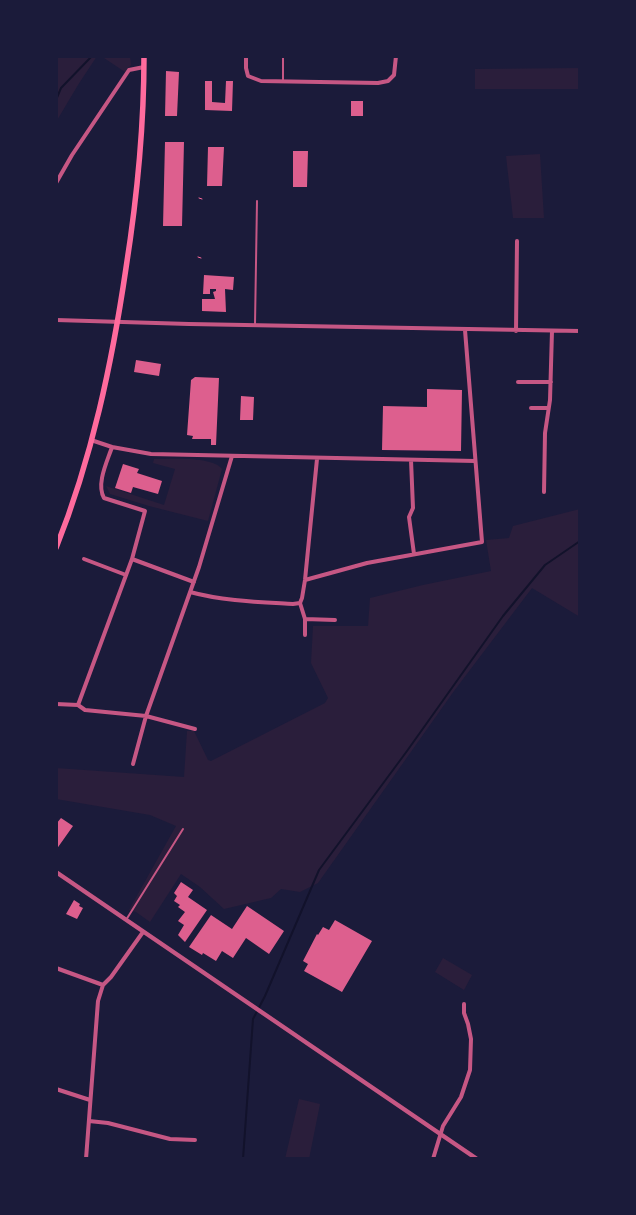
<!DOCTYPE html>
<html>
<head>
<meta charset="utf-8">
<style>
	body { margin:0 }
	#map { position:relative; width:636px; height:1215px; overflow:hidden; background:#1b1b3a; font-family:"PT Sans",sans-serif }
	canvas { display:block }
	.frame { position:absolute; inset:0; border:58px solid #1b1b3a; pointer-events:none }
</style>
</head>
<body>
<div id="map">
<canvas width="636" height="1215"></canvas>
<div class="frame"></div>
</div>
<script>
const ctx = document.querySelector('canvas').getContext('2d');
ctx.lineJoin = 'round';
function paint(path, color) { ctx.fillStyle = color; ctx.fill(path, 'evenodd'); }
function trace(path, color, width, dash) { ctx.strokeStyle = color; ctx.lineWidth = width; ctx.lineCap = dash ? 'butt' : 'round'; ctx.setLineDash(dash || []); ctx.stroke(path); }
paint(new Path2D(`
	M 56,56 L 97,56 L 78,85 L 56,122 Z
	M 101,56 L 130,56 L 131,65 L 125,72 Z
	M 580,68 L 580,89 L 475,89 L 475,69 Z
	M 540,154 L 544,218 L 513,218 L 506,156 Z
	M 154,459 C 170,459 213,456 222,469 L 208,521 L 149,506 L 110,494 L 106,486 L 164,505 L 175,469 L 153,463 Z
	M 580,509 L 580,617 L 532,588 L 454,691 L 318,883 L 300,892 L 281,889 L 271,898 L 224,909 L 200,887 L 181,874 L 150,922 L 136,912 L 129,910 L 176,826 L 150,815 L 56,799 L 56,768 L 184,777 L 187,731 L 194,731 L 208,760 L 211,761 L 325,703 L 328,698 L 311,663 L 313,626 L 368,626 L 370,598 L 423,585 L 491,571 L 486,540 L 509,538 L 513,526 Z
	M 443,958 L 472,975 L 464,990 L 435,972 Z
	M 299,1099 L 320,1104 L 309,1159 L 285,1159 Z`), '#2a1e3b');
trace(new Path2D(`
	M 56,100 L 61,88 L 92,56
	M 79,1159 L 81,1158
	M 243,1159 L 253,1019 L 265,996 L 319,870 L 407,751 L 503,616 L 545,565 L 580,541`), '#12122b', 2);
paint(new Path2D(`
	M 166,71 L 179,72 L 177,116 L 165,116 Z
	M 205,81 L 212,81 L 212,102 L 225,103 L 226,81 L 233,81 L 232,111 L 205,110 Z
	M 351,101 L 363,101 L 363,116 L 351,116 Z
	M 165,142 L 184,142 L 182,226 L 163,226 Z
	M 208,147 L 224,147 L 222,186 L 207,186 Z
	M 293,151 L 308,151 L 307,187 L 293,187 Z
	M 204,275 L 234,277 L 233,290 L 225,289 L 226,312 L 202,311 L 202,299 L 215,299 L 213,292 L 216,291 L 216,289 L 210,289 L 210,294 L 203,294 Z
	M 136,360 L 161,364 L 159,376 L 134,372 Z
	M 195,377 L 219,378 L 216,445 L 211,445 L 211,439 L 192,439 L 193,436 L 187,435 L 191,380 Z
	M 427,389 L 462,390 L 461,451 L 382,450 L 383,406 L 427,407 Z
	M 241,396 L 254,397 L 253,420 L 240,420 Z
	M 123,464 L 139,469 L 137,473 L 162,481 L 158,494 L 133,487 L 131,493 L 115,488 Z
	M 61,818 L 73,826 L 56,850 L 56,824 Z
	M 181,882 L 193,890 L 188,897 L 207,910 L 185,942 L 178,935 L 184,925 L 178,921 L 185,912 L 178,907 L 180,905 L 174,901 L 177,896 L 174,893 Z
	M 74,900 L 80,904 L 79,906 L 83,908 L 77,919 L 66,914 Z
	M 247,906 L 284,931 L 269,954 L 246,938 L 233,958 L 222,951 L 216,961 L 203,953 L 202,955 L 189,947 L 211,915 L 232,929 Z
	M 335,920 L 372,941 L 342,992 L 304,971 L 308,964 L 303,961 L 317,934 L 318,935 L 323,927 L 329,930 Z`), '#dd5f8e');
trace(new Path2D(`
	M 199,198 L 202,199
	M 198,257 L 201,258`), '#ff6b9d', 1);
trace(new Path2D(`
	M 283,81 L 283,56
	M 255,324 L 257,201
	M 126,920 L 183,829`), '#c65784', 2);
trace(new Path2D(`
	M 246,56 L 246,68 L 248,76 L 261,81 L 378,83 L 388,81 L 394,75 L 396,56
	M 56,183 L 72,155 L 129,70 L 144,67
	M 56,320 L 189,324 L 580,331
	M 516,331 L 517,241
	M 518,382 L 551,382
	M 531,408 L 548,408
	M 91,440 L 112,447 L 151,454 L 475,461
	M 317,459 L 305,580 L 302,598 L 300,603 L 305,619 L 335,620
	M 411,460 L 413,508 L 409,517 L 414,554
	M 544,492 L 545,433 L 550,400 L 552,331
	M 84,559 L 126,575
	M 132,559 L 194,582
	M 305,580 L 367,563 L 482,542 L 465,330
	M 190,592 C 223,601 259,602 293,604 L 300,603
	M 305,635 L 305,619
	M 56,704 L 78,705 L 85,710 L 146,716 L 195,729
	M 78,705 L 132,559 L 145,511 L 104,498 C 96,484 107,462 112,447
	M 133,764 L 146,716 L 199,567 L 232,456
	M 56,968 L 103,985
	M 56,1089 L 90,1100
	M 89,1121 L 108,1123 L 170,1139 L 195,1140
	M 86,1159 L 98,1001 L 103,985 L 111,977 L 143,932
	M 433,1159 L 443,1126 L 461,1097 L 470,1070 L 471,1039 L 468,1024 L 464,1013 L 464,1004`), '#c65784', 4);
trace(new Path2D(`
	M 56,872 L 477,1159`), '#c65784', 4.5);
trace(new Path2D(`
	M 56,548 C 92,458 112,363 126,268 C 137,198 144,127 144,56`), '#ff6b9d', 5.5);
</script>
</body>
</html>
